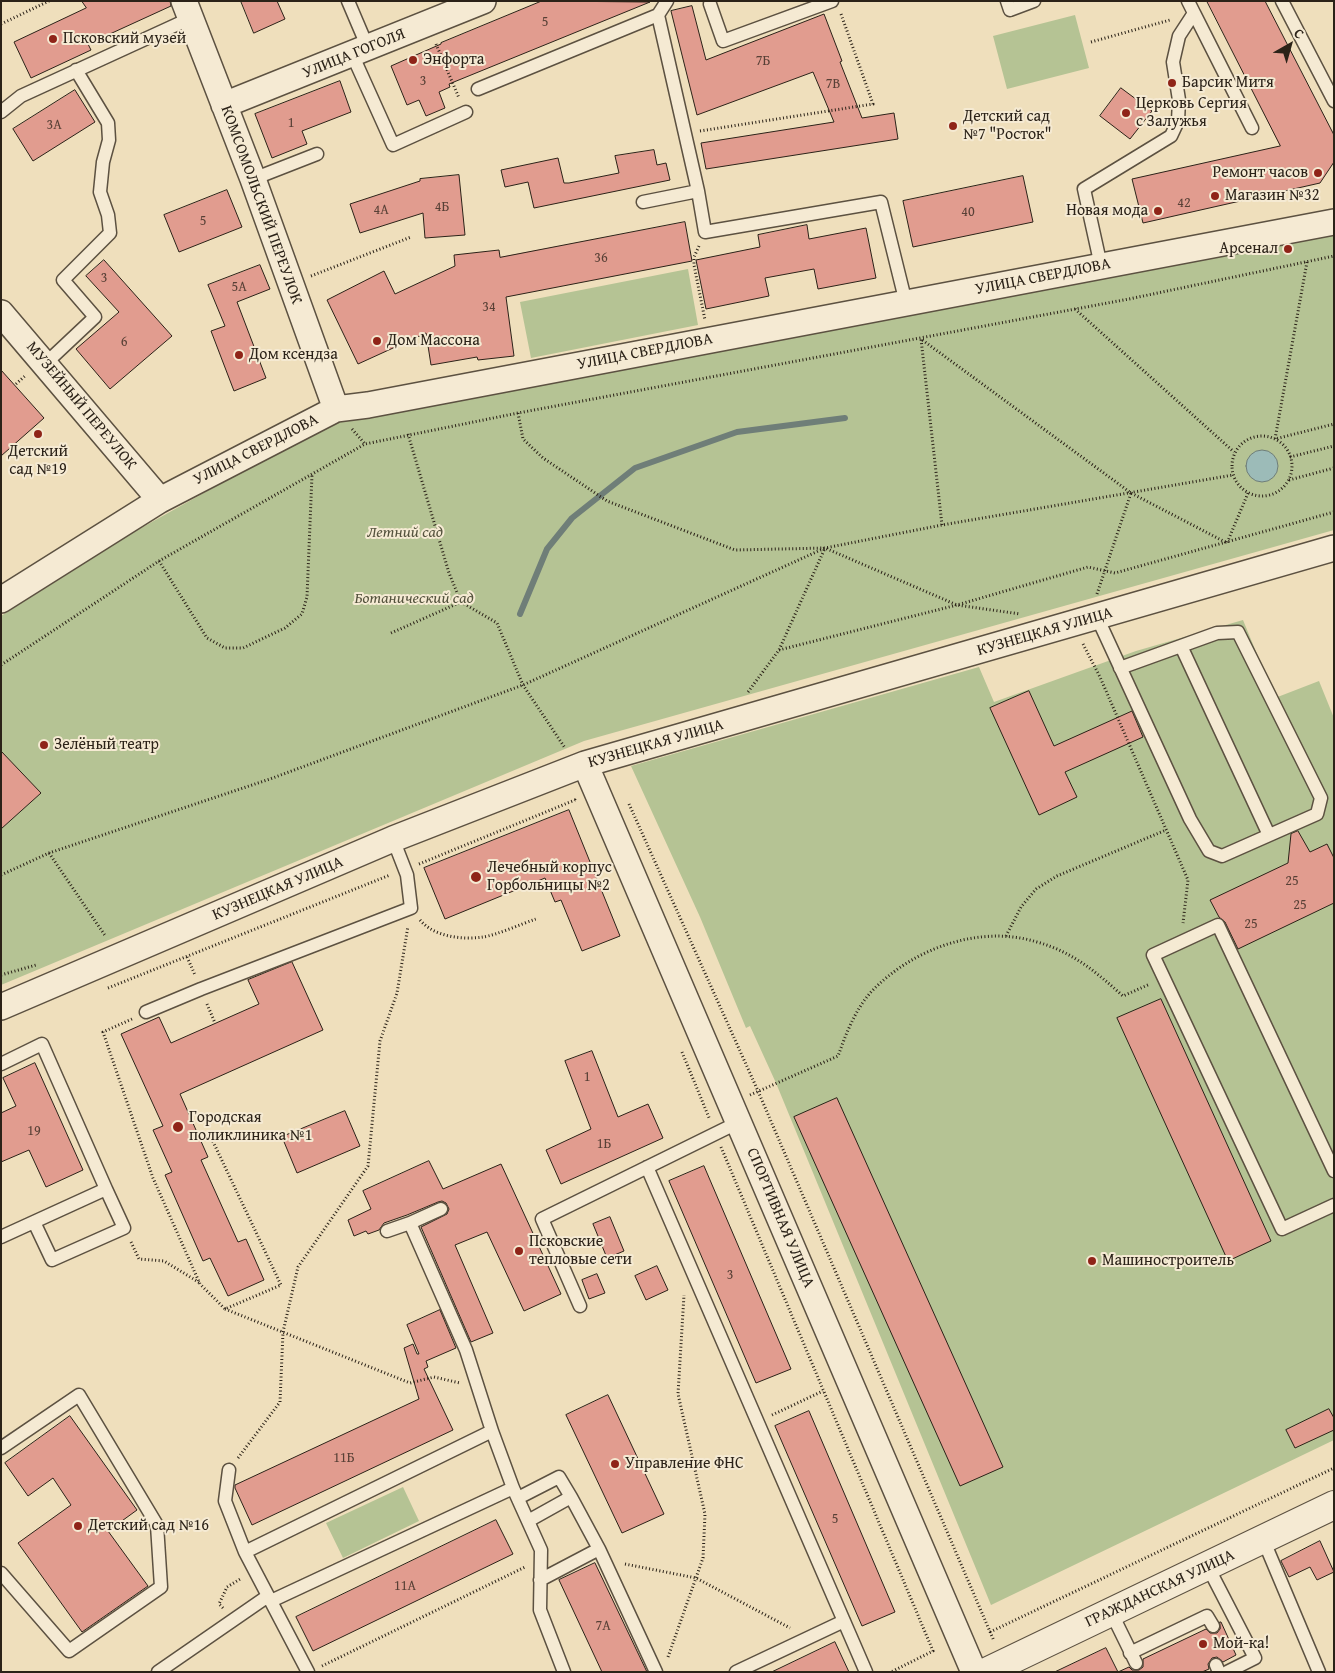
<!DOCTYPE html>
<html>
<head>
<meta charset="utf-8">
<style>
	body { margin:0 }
	#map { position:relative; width:1335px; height:1673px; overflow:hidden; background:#efdfbc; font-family:"Gentium Book Plus",serif }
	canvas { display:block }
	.frame { position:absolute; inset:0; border:2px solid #2b2218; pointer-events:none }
	.north { position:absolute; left:1265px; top:20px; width:50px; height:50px; -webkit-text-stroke:4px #f5ead3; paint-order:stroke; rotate:38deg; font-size:14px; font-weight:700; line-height:20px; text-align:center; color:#2b2218 }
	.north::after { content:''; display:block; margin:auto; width:18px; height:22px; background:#2b2218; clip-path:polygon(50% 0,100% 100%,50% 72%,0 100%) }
</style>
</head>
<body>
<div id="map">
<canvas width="1335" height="1673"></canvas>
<div class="frame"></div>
<div class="north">С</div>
</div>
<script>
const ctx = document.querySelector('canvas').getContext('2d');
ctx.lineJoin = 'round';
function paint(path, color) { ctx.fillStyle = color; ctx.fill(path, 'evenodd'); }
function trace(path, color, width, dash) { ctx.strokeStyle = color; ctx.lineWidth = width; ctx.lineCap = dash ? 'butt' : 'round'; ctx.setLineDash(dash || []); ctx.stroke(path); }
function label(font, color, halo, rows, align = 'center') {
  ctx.font = font + ' "Gentium Book Plus",serif'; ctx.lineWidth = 4; ctx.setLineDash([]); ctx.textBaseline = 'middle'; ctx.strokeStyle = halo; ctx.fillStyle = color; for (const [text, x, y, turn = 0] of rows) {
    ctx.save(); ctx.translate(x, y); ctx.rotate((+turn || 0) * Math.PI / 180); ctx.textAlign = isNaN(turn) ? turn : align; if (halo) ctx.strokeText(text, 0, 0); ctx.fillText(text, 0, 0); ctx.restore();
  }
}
paint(new Path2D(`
	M 1075,15 L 1089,68 L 1007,89 L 993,36 Z
	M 1334,221 L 1334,530 L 584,741 L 1,985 L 1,616 L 134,532 L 336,419 Z
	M 688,269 L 698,325 L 531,358 L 520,302 Z
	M 1243,620 L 1275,698 L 1319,681 L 1334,718 L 1334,1440 L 991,1605 L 776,1083 L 750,1026 L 746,1028 L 700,917 L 631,766 L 979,667 L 994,702 L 1136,651 Z
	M 403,1487 L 419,1521 L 343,1558 L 326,1523 Z`), '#b5c394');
const water = new Path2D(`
	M1246 466a16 16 0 1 1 32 0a16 16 0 1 1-32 0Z`);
paint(water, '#9cbbb8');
trace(water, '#6f7e78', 1);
trace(new Path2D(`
	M 520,614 L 547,549 L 572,518 L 635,468 L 737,432 L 845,418`), '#6f7e78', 6);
const building = new Path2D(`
	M 82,1 L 170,1 L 171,6 L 88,44 L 91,50 L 31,78 L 14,42 L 86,8 Z
	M 241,1 L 277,1 L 285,19 L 254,33 Z
	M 542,1 L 650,2 L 449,84 L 450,87 L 439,92 L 445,108 L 426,116 L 419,100 L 407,105 L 391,66 L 441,44 L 441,43 Z
	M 1207,1 L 1265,1 L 1334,135 L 1334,162 L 1320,183 L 1143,223 L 1132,179 L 1280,146 Z
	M 692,6 L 706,60 L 824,14 L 842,61 L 840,62 L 862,118 L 894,113 L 898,139 L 706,169 L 701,143 L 834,122 L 813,72 L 697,115 L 671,11 Z
	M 340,81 L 351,112 L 302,131 L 307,144 L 272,158 L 255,114 Z
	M 1121,88 L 1152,111 L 1130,139 L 1100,116 Z
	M 75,90 L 95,122 L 33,161 L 13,129 Z
	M 654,150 L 657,165 L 666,163 L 670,180 L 534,208 L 528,182 L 505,187 L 501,170 L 558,158 L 564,183 L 569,183 L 619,173 L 615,156 Z
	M 459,175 L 465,235 L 425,238 L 423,213 L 360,233 L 350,204 L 420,181 L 420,179 Z
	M 1023,176 L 1033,222 L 913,247 L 903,201 Z
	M 227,190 L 242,227 L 179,252 L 164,215 Z
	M 685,222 L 692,261 L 506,297 L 514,356 L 478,360 L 477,357 L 431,365 L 426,333 L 358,364 L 327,300 L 384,271 L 395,294 L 455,266 L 454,255 L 499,250 L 500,257 Z
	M 807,225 L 809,239 L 866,228 L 876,278 L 818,289 L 814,269 L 765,278 L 769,296 L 706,309 L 696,260 L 760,247 L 758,235 Z
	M 104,260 L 172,336 L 110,389 L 76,349 L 119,312 L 86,276 Z
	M 260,265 L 270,289 L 237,302 L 266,378 L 234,391 L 211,331 L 225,326 L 208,285 Z
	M 1,370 L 44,418 L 1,456 Z
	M 1029,691 L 1054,746 L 1132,711 L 1143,737 L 1065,772 L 1077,797 L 1039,815 L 990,708 Z
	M 1,751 L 41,793 L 1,829 Z
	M 569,810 L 620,936 L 582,951 L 561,900 L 555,902 L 545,878 L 445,919 L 424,868 Z
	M 1298,831 L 1310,852 L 1327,844 L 1334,858 L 1334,903 L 1238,949 L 1225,922 L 1219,917 L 1210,900 L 1288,863 L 1291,834 Z
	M 292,962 L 323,1030 L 180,1094 L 208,1157 L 201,1160 L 238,1242 L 246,1239 L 264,1280 L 228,1296 L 210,1258 L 203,1261 L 165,1175 L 172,1172 L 153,1130 L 163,1126 L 121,1034 L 159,1017 L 171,1043 L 259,1004 L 248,980 Z
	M 1161,999 L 1271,1241 L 1228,1261 L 1117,1018 Z
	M 592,1051 L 618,1117 L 648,1104 L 663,1138 L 561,1184 L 546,1150 L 591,1129 L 565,1061 Z
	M 35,1063 L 83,1170 L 46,1187 L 29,1150 L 1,1162 L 1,1113 L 16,1106 L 3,1078 Z
	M 837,1098 L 1003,1467 L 960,1486 L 794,1117 Z
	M 345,1111 L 360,1146 L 297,1173 L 282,1137 Z
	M 429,1161 L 443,1189 L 501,1164 L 561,1294 L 524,1311 L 487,1232 L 455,1245 L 493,1333 L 471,1342 L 421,1227 L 447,1214 L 449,1209 L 446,1203 L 442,1201 L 438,1202 L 407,1215 L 384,1223 L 379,1230 L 368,1234 L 366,1231 L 354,1236 L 348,1220 L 371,1209 L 363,1191 Z
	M 704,1166 L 791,1369 L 756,1383 L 669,1181 Z
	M 610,1217 L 624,1251 L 607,1258 L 593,1224 Z
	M 657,1266 L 668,1290 L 646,1300 L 635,1276 Z
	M 597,1274 L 605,1293 L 589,1299 L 582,1280 Z
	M 440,1310 L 456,1348 L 426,1361 L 428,1367 L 424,1369 L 453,1430 L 252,1525 L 235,1488 L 235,1485 L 419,1399 L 404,1348 L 413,1344 L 417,1354 L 419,1354 L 407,1325 Z
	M 608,1395 L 664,1514 L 622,1533 L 566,1415 Z
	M 1329,1409 L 1334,1418 L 1334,1430 L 1295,1448 L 1286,1430 Z
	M 809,1411 L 895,1612 L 862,1626 L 775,1426 Z
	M 70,1416 L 137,1510 L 108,1531 L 148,1586 L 82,1632 L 18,1543 L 71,1505 L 53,1478 L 28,1496 L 5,1463 Z
	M 496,1520 L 513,1554 L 313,1651 L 296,1617 Z
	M 1320,1541 L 1334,1572 L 1317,1580 L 1310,1567 L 1289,1577 L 1281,1561 Z
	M 595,1563 L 647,1672 L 602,1672 L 559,1580 Z
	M 1220,1622 L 1221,1622 L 1236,1655 L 1223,1662 L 1217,1657 L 1212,1658 L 1208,1664 L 1209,1669 L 1202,1672 L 1118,1672 L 1129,1667 L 1132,1670 L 1139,1670 L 1143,1667 L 1143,1659 L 1206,1629 L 1210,1633 L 1217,1633 L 1220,1629 Z
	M 835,1642 L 849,1672 L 772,1672 Z
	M 1106,1648 L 1118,1672 L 1055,1672 Z`);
paint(building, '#e19c8f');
trace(building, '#2b2218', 1);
const service = new Path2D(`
	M 348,1 L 368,48
	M 667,1 L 658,15 L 698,191 L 705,232 L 881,202 L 906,303
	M 1007,1 L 1010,10 L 1034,1
	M 1282,1 L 1334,101
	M 710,4 L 723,41 L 832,1
	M 1194,13 L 1252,128
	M 352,54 L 393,145 L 466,112
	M 478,89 L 658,15
	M 1,112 L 21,96 L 191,18
	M 253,179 L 317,154
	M 643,202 L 698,191
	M 1101,266 L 1084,189 L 1171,136 L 1178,121 L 1179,100 L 1173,62 L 1179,36 L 1194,13 L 1188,1
	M 45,364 L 95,317 L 63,280 L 110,233 L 108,215 L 100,192 L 103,162 L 109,140 L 108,123 L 76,70
	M 1097,617 L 1190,819 L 1209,851 L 1222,856 L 1317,814 L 1321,798 L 1238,632 L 1217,633 L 1120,668
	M 1181,646 L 1269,835
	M 146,1012 L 201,989 L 411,908 L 407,875 L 393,839
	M 1,1064 L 42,1044 L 106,1189 L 1,1237
	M 647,1167 L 866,1672
	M 1334,1171 L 1218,925 L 1153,955 L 1282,1229 L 1334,1205
	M 441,1209 L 410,1223 L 466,1350 L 492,1431
	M 34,1222 L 52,1260 L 124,1228 L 106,1189
	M 387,1231 L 410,1223
	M 580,1306 L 542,1219 L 739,1122
	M 1,1448 L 79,1395 L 157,1525 L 161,1587 L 69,1651 L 1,1573
	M 229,1470 L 225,1501 L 245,1552
	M 571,1497 L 599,1549
	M 518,1498 L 559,1477 L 571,1497 L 528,1521
	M 1263,1539 L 1319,1672
	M 1208,1567 L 1255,1658 L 1227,1672
	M 540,1580 L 599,1549 L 656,1672
	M 271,1601 L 513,1488
	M 1111,1612 L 1136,1663
	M 1130,1653 L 1207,1616 L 1213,1626
	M 1216,1665 L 1219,1672
	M 158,1672 L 268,1596
	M 308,1672 L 245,1552 L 492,1431 L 513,1488 L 541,1550 L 540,1610 L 564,1672
	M 736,1672 L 844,1621`);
const minor = new Path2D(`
	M 184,1 L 253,179 L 336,409
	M 224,105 L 483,1
	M 1,313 L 160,500
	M 1,600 L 160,500 L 336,409 L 368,405 L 1334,222
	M 585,764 L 974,1672
	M 1,1007 L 393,839 L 585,764 L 1334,548`);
const tertiary = new Path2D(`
	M 986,1672 L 1334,1505`);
trace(service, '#5c5141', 15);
trace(minor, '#5c5141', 28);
trace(tertiary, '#5c5141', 30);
trace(new Path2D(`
	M 1,24 L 49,1
	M 1091,42 L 1170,20
	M 436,44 L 459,98
	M 700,131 L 873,104 L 841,14
	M 699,246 L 694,257 L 694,265 L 705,320
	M 1307,262 L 1275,439 L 1334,424
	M 311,276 L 411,237
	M 1075,309 L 1234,452
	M 16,384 L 26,375
	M 518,413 L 523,439 L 543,458 L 607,501 L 735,550 L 825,548 L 942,525 L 1233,475
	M 352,429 L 365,444
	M1232 466a30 30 0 1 1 60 0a30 30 0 1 1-60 0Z
	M 1290,457 L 1334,446
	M 1289,480 L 1334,468
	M 942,525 L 921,339 L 1131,493 L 1227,543 L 1248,493
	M 159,561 L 207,638 L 225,648 L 243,648 L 285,628 L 302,614 L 307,597 L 312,475
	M 1097,594 L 1131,493
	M 461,602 L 497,623 L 523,685 L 565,748
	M 391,633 L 461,602 L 449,573 L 408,434
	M 1083,644 L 1100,677 L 1188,880 L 1183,923
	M 779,650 L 957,605 L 1088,567 L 1115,573 L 1334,512
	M 1,665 L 159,561 L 365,444 L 518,413 L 1129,299 L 1334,256
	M 748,692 L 779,650 L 825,548
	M 629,804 L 758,1091 L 994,1641
	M 49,853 L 106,937
	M 419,864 L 575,800 L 576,802
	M 1,875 L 49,853 L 270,779 L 523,685 L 825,548 L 957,605 L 1020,614
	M 420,920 C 434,937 463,940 483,937 C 497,935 521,924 536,919
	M 1006,936 L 1021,907 L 1036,889 L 1057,876 L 1166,830
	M 187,957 L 195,975
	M 1,975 L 36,965
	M 108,988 L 390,875
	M 207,1004 L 215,1023
	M 132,1019 L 103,1032 L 153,1178 L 200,1284 L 225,1309 L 281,1285 L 208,1131
	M 682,1052 L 710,1120
	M 750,1095 L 838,1056 C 846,1034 855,1010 871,992 C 912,949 979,924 1037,942 C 1073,952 1096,972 1123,996 L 1150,984
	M 721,1147 L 933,1651 L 891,1672
	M 131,1242 L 139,1259 L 164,1261 L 200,1283
	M 225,1309 L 410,1383 L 434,1377 L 460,1383
	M 772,1415 L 823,1391
	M 238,1458 L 280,1402 L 283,1332 L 298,1267 L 368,1166 L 380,1041 L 397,993 L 408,926
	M 625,1564 L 696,1578 L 790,1628
	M 223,1608 L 219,1604 L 227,1587 L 242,1578
	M 990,1632 L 1334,1468
	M 668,1657 L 703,1558 L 705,1514 L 678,1394 L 684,1295
	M 322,1666 L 525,1567`), '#2b2218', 3, [1, 2.5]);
trace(service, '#f5ead3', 12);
trace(minor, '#f5ead3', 25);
trace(tertiary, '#f5ead3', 28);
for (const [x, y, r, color] of [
	[53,39,5,"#8f2418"],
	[413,60,5,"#8f2418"],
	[1172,83,5,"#8f2418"],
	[1126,113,5,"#8f2418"],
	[953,126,5,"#8f2418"],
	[1318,173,5,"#8f2418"],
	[1215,196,5,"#8f2418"],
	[1158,211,5,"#8f2418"],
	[1288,249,5,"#8f2418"],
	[377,341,5,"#8f2418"],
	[239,355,5,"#8f2418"],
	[38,434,5,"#8f2418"],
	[44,745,5,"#8f2418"],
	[476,877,6,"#8f2418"],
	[178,1127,6,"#8f2418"],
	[519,1251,5,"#8f2418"],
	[1092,1261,5,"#8f2418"],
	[615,1464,5,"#8f2418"],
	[78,1526,5,"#8f2418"],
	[1203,1644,5,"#8f2418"]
]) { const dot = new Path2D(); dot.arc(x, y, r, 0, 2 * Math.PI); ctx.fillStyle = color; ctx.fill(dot); trace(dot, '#f5ead3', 2); }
label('14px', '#584036', null, [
	["5",545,22],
	["7Б",763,61],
	["3",423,81],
	["7В",833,84],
	["1",291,123],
	["3А",54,125],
	["42",1184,203],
	["4Б",442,207],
	["4А",381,210],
	["40",968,212],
	["5",203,221],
	["36",601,258],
	["3",104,278],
	["5А",239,287],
	["34",489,307],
	["6",124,342],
	["25",1292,881],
	["25",1300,905],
	["25",1251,924],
	["1",587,1077],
	["19",34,1131],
	["1Б",604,1144],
	["3",730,1275],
	["11Б",344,1458],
	["5",835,1519],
	["11А",405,1586],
	["7А",603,1626]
]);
label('16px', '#2b2218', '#f5ead3', [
	["Псковский музей",63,39],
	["Энфорта",423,60],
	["Барсик Митя",1182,83],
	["Церковь Сергия",1136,104],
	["с Залужья",1136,122],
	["Детский сад",963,117],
	["№7 \"Росток\"",963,135],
	["Ремонт часов",1308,173,"right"],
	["Магазин №32",1225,196],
	["Новая мода",1148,211,"right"],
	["Арсенал",1278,249,"right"],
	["Дом Масcона",387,341],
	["Дом ксендза",249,355],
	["Детский",38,452,"center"],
	["сад №19",38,470,"center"],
	["Зелёный театр",54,745],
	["Лечебный корпус",487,868],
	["Горбольницы №2",487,886],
	["Городская",189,1118],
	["поликлиника №1",189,1136],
	["Псковские",529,1242],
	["тепловые сети",529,1260],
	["Машиностроитель",1102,1261],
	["Управление ФНС",625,1464],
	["Детский сад №16",88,1526],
	["Мой-ка!",1213,1644]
], 'left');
label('16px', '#2b2218', '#f5ead3', [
	["УЛИЦА ГОГОЛЯ",354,54,-22],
	["КОМСОМОЛЬСКИЙ ПЕРЕУЛОК",261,205,70],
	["УЛИЦА СВЕРДЛОВА",1043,277,-11],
	["УЛИЦА СВЕРДЛОВА",645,352,-11],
	["МУЗЕЙНЫЙ ПЕРЕУЛОК",81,406,50],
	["УЛИЦА СВЕРДЛОВА",256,450,-27],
	["КУЗНЕЦКАЯ УЛИЦА",1045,632,-16],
	["КУЗНЕЦКАЯ УЛИЦА",656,744,-16],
	["КУЗНЕЦКАЯ УЛИЦА",278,889,-23],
	["СПОРТИВНАЯ УЛИЦА",780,1218,67],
	["ГРАЖДАНСКАЯ УЛИЦА",1160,1589,-25]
]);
label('italic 16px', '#54523d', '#f5ead3', [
	["Летний сад",405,533],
	["Ботанический сад",414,599]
]);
</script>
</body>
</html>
